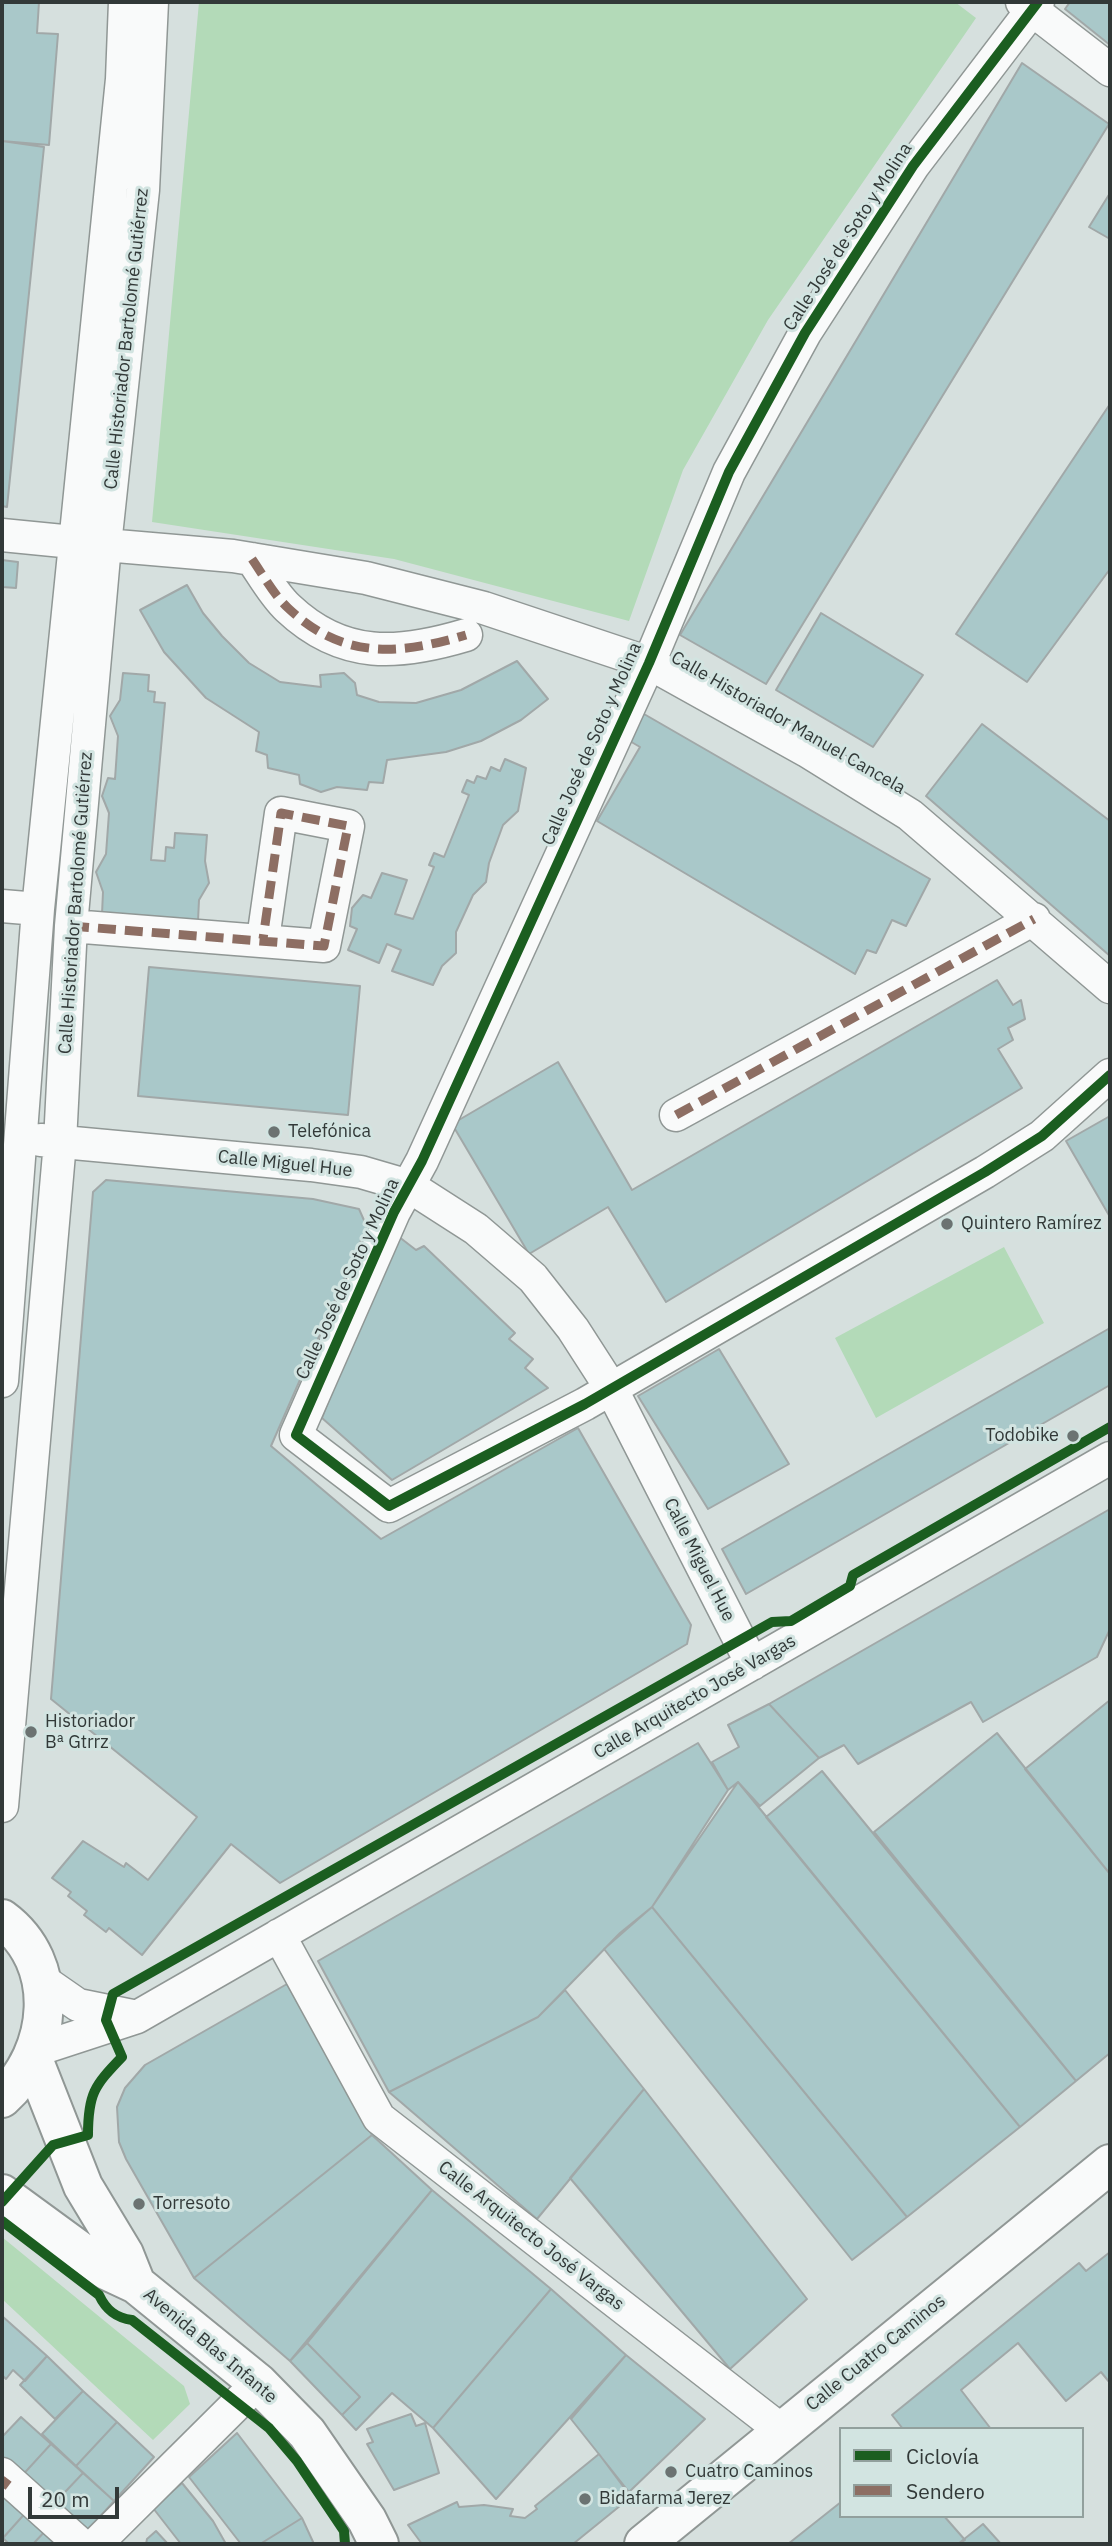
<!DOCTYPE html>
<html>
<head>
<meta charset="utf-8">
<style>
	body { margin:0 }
	#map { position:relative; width:1112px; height:2546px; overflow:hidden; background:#d6e0de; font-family:"IBM Plex Sans",sans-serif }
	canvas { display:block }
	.frame { position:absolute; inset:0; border:4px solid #323938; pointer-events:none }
	.legend { position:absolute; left:839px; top:2427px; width:245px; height:91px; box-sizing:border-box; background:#d2e4e1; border:2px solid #92a09d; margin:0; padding:9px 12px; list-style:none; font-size:21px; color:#323938 }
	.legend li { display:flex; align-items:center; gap:14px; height:35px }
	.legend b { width:35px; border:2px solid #92a09d }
	.scale { position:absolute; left:28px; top:2487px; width:91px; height:32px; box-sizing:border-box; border:4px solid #323938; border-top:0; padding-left:9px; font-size:21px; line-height:24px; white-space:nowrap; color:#323938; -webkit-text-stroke:5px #d2e4e1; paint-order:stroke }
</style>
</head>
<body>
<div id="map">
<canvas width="1112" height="2546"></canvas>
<div class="frame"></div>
<ul class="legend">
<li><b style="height:9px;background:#1b5e20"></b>Ciclovía</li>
<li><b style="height:9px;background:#8d6e63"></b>Sendero</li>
</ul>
<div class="scale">20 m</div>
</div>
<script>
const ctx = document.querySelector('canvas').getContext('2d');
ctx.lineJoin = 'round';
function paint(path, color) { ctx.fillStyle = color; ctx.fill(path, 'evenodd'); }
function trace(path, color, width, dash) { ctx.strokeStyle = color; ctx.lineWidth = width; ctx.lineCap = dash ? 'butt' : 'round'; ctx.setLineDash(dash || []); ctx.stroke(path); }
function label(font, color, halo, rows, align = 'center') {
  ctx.font = font + ' "IBM Plex Sans",sans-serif'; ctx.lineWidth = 6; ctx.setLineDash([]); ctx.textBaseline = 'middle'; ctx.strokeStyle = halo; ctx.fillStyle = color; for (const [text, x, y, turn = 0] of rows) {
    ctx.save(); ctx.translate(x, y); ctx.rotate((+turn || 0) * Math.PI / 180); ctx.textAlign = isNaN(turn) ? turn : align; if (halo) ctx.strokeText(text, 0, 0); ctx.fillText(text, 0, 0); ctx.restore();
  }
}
paint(new Path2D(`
	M 199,2 L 955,2 L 976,18 L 768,320 L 683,470 L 629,621 L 394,559 L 152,522 Z
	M 1004,1247 L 1044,1323 L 876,1418 L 835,1338 Z
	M 2,2237 L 184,2386 L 190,2404 L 153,2440 L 2,2299 Z`), '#b3dab8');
const building = new Path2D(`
	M 2,2 L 39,2 L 37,33 L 58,34 L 49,145 L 2,141 Z
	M 1070,2 L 1110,2 L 1110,45 L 1065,9 Z
	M 1022,63 L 1109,124 L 766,684 L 680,635 Z
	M 2,141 L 44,147 L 7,507 L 2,506 Z
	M 1110,193 L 1110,239 L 1089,227 Z
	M 1110,404 L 1110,569 L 1027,682 L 956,634 Z
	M 2,560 L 18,562 L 16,588 L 2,587 Z
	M 187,585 L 203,613 L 222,636 L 249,663 L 280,682 L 321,687 L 320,675 L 344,673 L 355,683 L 357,695 L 379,702 L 416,703 L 461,690 L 517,661 L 548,699 L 521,720 L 481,741 L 446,752 L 387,760 L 383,783 L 369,782 L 367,790 L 337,787 L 321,792 L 300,784 L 299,775 L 268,768 L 267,755 L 256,751 L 259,732 L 206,698 L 164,652 L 140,610 Z
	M 821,613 L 923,675 L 873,747 L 776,690 Z
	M 123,673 L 149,675 L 148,691 L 155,692 L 154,702 L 165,703 L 151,860 L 165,861 L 166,847 L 174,848 L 175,833 L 207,835 L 205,861 L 209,883 L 199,900 L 198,921 L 102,914 L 103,892 L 96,872 L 106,854 L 109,813 L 102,796 L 108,778 L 115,779 L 118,736 L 110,716 L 120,700 Z
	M 644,714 L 930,879 L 906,926 L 892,920 L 876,953 L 867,950 L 855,974 L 597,821 L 640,747 L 628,740 Z
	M 982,724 L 1110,821 L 1110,956 L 926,796 Z
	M 505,759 L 526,768 L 518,811 L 503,825 L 489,863 L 486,882 L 473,895 L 456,932 L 456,953 L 442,966 L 433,985 L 392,971 L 401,950 L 387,944 L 379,963 L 348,950 L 357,929 L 350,926 L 352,908 L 363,895 L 371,898 L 382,873 L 407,880 L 395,914 L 413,919 L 434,867 L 429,865 L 434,853 L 444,857 L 469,795 L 462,792 L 467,780 L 474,783 L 477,776 L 486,779 L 491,767 L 500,771 Z
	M 149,967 L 360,986 L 348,1115 L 138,1096 Z
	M 997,980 L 1013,1005 L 1021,1000 L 1025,1019 L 1008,1028 L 1013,1040 L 998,1049 L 1022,1088 L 666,1302 L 608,1207 L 529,1254 L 452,1124 L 558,1062 L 632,1190 Z
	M 1110,1116 L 1110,1217 L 1066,1141 Z
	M 106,1180 L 313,1199 L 359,1209 L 367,1227 L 271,1446 L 381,1539 L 578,1428 L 691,1625 L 687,1644 L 280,1883 L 231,1844 L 142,1955 L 109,1928 L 106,1932 L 84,1915 L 87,1911 L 68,1896 L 71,1892 L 52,1878 L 83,1841 L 124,1867 L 126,1863 L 148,1880 L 197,1817 L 51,1699 L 93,1192 Z
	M 394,1233 L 416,1250 L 424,1246 L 515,1333 L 509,1339 L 533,1359 L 525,1368 L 548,1388 L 392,1480 L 322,1418 Z
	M 1110,1328 L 1110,1385 L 746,1594 L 722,1549 Z
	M 719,1349 L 789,1464 L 708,1509 L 638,1396 Z
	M 1110,1509 L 1110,1629 L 1097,1657 L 983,1722 L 971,1702 L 858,1764 L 844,1745 L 819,1758 L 769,1704 Z
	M 1110,1700 L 1110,1874 L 1025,1769 Z
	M 769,1704 L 819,1758 L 760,1806 L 738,1782 L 728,1790 L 712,1762 L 739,1747 L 728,1725 Z
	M 997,1733 L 1110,1874 L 1110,2053 L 1076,2081 L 874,1832 Z
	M 698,1743 L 728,1790 L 652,1907 L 620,1933 L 538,2017 L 389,2092 L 318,1961 Z
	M 822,1771 L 1076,2081 L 1020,2127 L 766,1817 Z
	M 738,1782 L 1020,2127 L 907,2217 L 652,1907 Z
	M 652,1907 L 907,2217 L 852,2260 L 604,1949 Z
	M 287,1984 L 372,2135 L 194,2278 L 126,2159 L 119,2142 L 117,2107 L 125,2088 L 145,2065 Z
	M 565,1990 L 644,2089 L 537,2219 L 389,2092 L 538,2017 Z
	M 644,2089 L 807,2299 L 730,2369 L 570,2178 Z
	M 372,2135 L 432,2190 L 290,2361 L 194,2278 Z
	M 432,2190 L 551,2289 L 433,2428 L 392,2393 L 356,2430 L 342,2415 L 360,2397 L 307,2343 Z
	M 1110,2252 L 1110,2383 L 1101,2372 L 1066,2401 L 1018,2343 L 961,2390 L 991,2429 L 903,2429 L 892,2415 L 1079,2263 L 1086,2271 Z
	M 551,2289 L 626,2355 L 496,2499 L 433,2428 Z
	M 2,2316 L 47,2356 L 25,2381 L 13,2370 L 6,2379 L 2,2375 Z
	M 307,2343 L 360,2397 L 342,2415 L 290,2361 Z
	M 626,2355 L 705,2419 L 629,2492 L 571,2419 Z
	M 47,2356 L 83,2391 L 55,2419 L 20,2385 Z
	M 83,2391 L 117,2422 L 76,2466 L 42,2434 Z
	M 411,2414 L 416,2426 L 425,2423 L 439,2473 L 394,2490 L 367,2444 L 373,2442 L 367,2429 Z
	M 21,2417 L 51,2444 L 18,2480 L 2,2465 L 2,2437 Z
	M 117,2422 L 154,2457 L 114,2501 L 76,2466 Z
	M 237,2433 L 302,2518 L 260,2544 L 241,2544 L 189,2477 Z
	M 51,2444 L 83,2473 L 49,2509 L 18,2480 Z
	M 599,2454 L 631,2497 L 573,2544 L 422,2544 L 408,2525 L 457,2502 L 459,2507 L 484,2505 L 513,2509 L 510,2516 L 525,2518 L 537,2509 L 535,2506 Z
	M 83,2473 L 114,2501 L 81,2538 L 49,2509 Z
	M 182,2483 L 213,2521 L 226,2544 L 181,2544 L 153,2508 Z
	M 7,2489 L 29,2509 L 2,2539 L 2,2495 Z
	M 841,2502 L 841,2516 L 944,2516 L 965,2540 L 959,2544 L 788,2544 Z
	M 29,2509 L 49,2527 L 33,2544 L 9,2544 L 3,2538 Z
	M 302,2518 L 314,2544 L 260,2544 L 278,2533 Z
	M 983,2524 L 1001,2544 L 958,2544 Z
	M 49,2527 L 67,2544 L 33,2544 Z
	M 156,2531 L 168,2544 L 146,2544 L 147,2539 Z`);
paint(building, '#a9c8c9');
trace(building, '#a1a8a8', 2);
const minor = new Path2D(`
	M 1022,2 L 1110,70
	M 1038,2 L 913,166 L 805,333 L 729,472 L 649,663 L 422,1161 L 394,1212 L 296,1435 L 389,1506 L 585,1404 L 985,1172 L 1042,1136 L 1110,1075
	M 2,535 L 73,542
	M 105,545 L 233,556 L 366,578 L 484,608 L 649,663 L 807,751 L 910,815 L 1110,987
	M 252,559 C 263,575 274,595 288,608 C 343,660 399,655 466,635
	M 2,906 L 38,909
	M 71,926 L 324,946 L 348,826 L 281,813 L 263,939
	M 676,1115 L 1034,919
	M 41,1140 L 311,1165 L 361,1172 L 409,1186 L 476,1229 L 533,1278 L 573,1329 L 611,1388 L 752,1664
	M 2,1381 L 38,909 L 122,79 L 125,2
	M 2,1806 L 60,1142 L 71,926 L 105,545 L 143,190 L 152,2
	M 279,1935 L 379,2118 L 781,2430
	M 42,1980 L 78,2005 L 137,2017
	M 36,2050 L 137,2017 L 1110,1458
	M 2,2474 L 80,2544
	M 96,2544 L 258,2383`);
const major = new Path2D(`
	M 2,1919 C 62,1963 53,2052 2,2098
	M 33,2059 L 83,2186 L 124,2254 L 136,2284
	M 2,2194 L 106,2270 L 136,2284 L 258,2383 L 307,2433 L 367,2520 L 379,2544
	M 644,2544 L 1110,2164`);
trace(minor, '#909795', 35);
trace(major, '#909795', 42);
trace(minor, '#f9fafa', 32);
trace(major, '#f9fafa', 38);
trace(new Path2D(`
	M 252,559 C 263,575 274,595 288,608 C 343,660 399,655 466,635
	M 71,926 L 324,946 L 348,826 L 281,813 L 263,939
	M 676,1115 L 1034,919
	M 2,2487 L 8,2479`), '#8d6e63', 9, [18, 9]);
trace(new Path2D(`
	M 1038,2 L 913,166 L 805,333 L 729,472 L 649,663 L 422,1161 L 394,1212 L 296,1435 L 389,1506 L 585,1404 L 985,1172 L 1042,1136 L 1110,1075
	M 2,2202 L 53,2145 L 88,2135 C 88,2094 94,2086 122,2057 L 106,2020 L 113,1994 L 772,1622 L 791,1621 L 850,1586 L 853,1575 L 1110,1427
	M 2,2221 L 99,2295 C 106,2310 116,2318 132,2320 L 269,2428 L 297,2461 L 344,2531 L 345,2544`), '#1b5e20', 10);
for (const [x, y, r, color] of [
	[274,1132,7,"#6b7372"],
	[947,1224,7,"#6b7372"],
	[1073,1436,7,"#6b7372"],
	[31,1732,7,"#6b7372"],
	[139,2204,7,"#6b7372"],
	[671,2472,7,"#6b7372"],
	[585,2499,7,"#6b7372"]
]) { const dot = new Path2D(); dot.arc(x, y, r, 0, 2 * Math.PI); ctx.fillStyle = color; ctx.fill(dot); trace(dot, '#d2e4e1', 2.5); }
label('18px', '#323938', '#d2e4e1', [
	["Calle José de Soto y Molina",848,237,-57],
	["Calle Historiador Bartolomé Gutiérrez",127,339,-84],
	["Calle Historiador Manuel Cancela",788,723,30],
	["Calle José de Soto y Molina",592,744,-66],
	["Calle Historiador Bartolomé Gutiérrez",76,903,-86],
	["Calle Miguel Hue",285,1164,6],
	["Calle José de Soto y Molina",348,1279,-65],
	["Calle Miguel Hue",699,1560,63],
	["Calle Arquitecto José Vargas",695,1697,-30],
	["Calle Arquitecto José Vargas",531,2236,38],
	["Avenida Blas Infante",210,2346,40],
	["Calle Cuatro Caminos",876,2353,-39]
]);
label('18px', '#323938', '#d2e4e1', [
	["Telefónica",288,1132],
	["Quintero Ramírez",961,1224],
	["Todobike",1059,1436,"right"],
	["Historiador",45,1722],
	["Bª Gtrrz",45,1743],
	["Torresoto",153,2204],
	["Cuatro Caminos",685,2472],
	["Bidafarma Jerez",599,2499]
], 'left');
</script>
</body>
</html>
